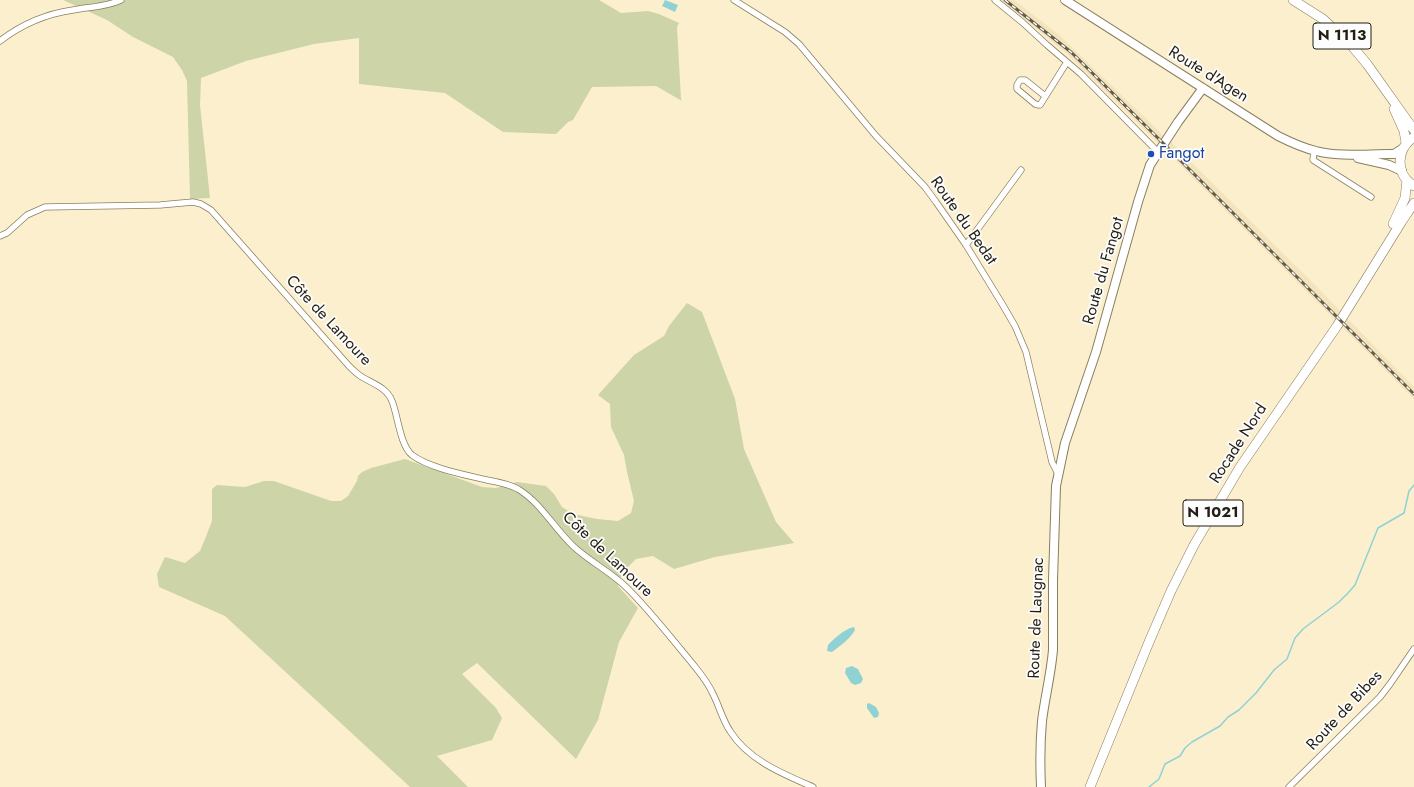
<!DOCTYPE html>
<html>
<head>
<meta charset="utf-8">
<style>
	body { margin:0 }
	canvas { display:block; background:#fcefcd }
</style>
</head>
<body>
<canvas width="1414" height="787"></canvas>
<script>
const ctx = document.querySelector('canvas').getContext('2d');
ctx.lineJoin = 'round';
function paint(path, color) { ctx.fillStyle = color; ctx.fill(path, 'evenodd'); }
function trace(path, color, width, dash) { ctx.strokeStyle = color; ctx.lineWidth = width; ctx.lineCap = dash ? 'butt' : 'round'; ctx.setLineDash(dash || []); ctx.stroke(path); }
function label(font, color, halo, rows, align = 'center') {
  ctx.font = font + ' Jost,sans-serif'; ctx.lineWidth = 3.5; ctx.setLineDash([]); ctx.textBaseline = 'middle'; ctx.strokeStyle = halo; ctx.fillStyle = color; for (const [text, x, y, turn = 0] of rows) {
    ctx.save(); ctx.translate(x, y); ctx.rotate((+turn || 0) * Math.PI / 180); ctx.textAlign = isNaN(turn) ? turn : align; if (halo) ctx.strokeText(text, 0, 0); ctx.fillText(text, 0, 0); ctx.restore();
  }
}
paint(new Path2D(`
	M 1001,0 L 1014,0 L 1058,34 L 1165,137 L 1160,145 L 1065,52 Z
	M 1170,141 L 1318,288 L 1414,387 L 1414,399 L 1164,149 Z`), '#f3e4bb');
paint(new Path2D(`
	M 63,0 L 599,0 L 621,13 L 648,11 L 659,14 L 679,23 L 677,27 L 681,99 L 682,101 L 656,86 L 592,87 L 573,120 L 568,122 L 556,134 L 503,132 L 445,93 L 359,84 L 359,38 L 314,44 L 246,61 L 201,78 L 200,105 L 210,198 L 190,199 L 187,81 L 182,70 L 173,57 L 133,37 L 107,20 Z
	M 687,303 L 702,312 L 735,399 L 744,449 L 776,522 L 794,543 L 715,557 L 674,569 L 653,556 L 636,559 L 622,573 L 618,586 L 638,608 L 619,642 L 598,720 L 576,759 L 477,663 L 462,674 L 496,708 L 502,718 L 492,740 L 437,756 L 468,787 L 410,787 L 225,616 L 159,587 L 157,574 L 165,557 L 185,563 L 200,551 L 205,539 L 212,521 L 212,489 L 217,485 L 245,487 L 264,481 L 274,481 L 331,501 L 341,501 L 348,496 L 357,481 L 358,476 L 362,472 L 371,468 L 405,459 L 482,487 L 496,488 L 517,482 L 546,486 L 554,494 L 562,507 L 573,514 L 597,519 L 618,521 L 631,513 L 634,501 L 627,472 L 624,455 L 611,427 L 610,404 L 598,395 L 634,355 L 664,336 L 669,326 Z`), '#cdd4a8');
paint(new Path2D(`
	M 665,0 L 678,5 L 675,12 L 662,6 Z
	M 854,627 L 855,630 C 850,639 840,646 832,652 L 827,651 L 828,645 C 835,638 844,629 854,627 Z
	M 852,666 L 858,669 L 863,679 L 861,683 L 855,685 L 851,683 L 845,673 L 846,668 Z
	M 869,703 L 876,707 L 879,713 L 878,717 L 874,718 L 867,708 L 867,704 Z`), '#90d2d4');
trace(new Path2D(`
	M 1149,787 L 1159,779 L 1165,764 L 1180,756 L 1185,748 L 1192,742 L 1220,726 L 1228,717 L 1239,710 L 1256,693 L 1274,670 L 1287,659 L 1295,638 L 1303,629 L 1339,602 L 1348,593 L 1355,585 L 1378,528 L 1404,513 L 1409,491 L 1414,485`), '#90d2d4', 1.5);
const street = new Path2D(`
	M 734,0 L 785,32 L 799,44 L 876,136 L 925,187 L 936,202 L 966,245 L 1001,302 L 1015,326 L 1026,352 L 1052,462 L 1058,474
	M 995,0 L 1022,22 L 1047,45 L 1081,74 L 1158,152
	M 0,41 C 22,24 45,14 73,10 C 89,7 106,7 121,0
	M 1045,96 L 1025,80 L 1020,80 L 1017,85 L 1017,89 L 1035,104 L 1039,105 L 1040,105 L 1067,62
	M 1314,151 L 1313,160 L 1371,197
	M 0,236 L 7,233 L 27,215 L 45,207 L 160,205 L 193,202 L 201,204 L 211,210 L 349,366 C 352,369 355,372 359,375 C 370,383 386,386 392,401 C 398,416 400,445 412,455 C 429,468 466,475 487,480 C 498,482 509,484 518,489 C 541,503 554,528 573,546 C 589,561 609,571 625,586 C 649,609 670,637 692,663 C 699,672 707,681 712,692 C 719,705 722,719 730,731 C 748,760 783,774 813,787
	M 966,245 L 1021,170
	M 1289,787 L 1380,697 L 1390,684 L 1414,649`);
const secondary = new Path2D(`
	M 1065,0 L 1278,136 C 1290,142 1303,148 1316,151 C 1339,157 1365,154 1390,154 L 1394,154 L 1402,149
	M 1358,158 L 1389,165 L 1402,171
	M 1041,787 C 1040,765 1040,743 1042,721 C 1045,697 1051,674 1053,650 L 1053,580 L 1056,486 L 1065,443 L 1096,352 L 1138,202 L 1150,165 L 1178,122 L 1203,88`);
const primary = new Path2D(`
	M 1293,0 L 1323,19 L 1352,46 L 1367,64 L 1414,130
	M 1394,109 L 1404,131 L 1406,143
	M 1414,137 C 1396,149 1395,174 1414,186
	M 1393,224 L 1405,198 L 1407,180
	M 1090,787 L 1149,642 L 1171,591 L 1194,545 L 1240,467 L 1337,326 L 1402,221 L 1414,203`);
trace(street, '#897e5f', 7);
trace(secondary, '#897e5f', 10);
trace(primary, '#897e5f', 10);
trace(street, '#fff', 5.5);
trace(secondary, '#fff', 8);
trace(primary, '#fff', 9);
const rail = new Path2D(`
	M 1005,0 L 1071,52 L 1164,144 L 1414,394`);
trace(rail, '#625b48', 3);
trace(rail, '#fdfdfd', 1.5, [4.5]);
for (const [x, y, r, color] of [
	[1151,154,4,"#1a4fb4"]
]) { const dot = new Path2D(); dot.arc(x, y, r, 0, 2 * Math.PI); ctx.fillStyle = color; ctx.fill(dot); trace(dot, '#fdfdfd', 1.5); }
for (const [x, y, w] of [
	[1342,36,58],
	[1213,513,60]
]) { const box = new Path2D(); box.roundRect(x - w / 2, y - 13, w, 26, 3); ctx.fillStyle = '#fdfdfd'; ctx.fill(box); trace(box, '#231e12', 1); }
label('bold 15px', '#231e12', null, [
	["N 1113",1342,36],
	["N 1021",1213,513]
]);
label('16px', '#231e12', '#fdfdfd', [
	["Route d'Agen",1208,75,32],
	["Route du Bedat",963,221,55],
	["Route du Fangot",1104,271,-74],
	["Côte de Lamoure",328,321,47],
	["Rocade Nord",1239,444,-57],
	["Côte de Lamoure",607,555,43],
	["Route de Laugnac",1037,618,-88],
	["Route de Bibes",1345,711,-47]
]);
label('16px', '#164399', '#fdfdfd', [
	["Fangot",1159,154]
], 'left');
</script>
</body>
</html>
